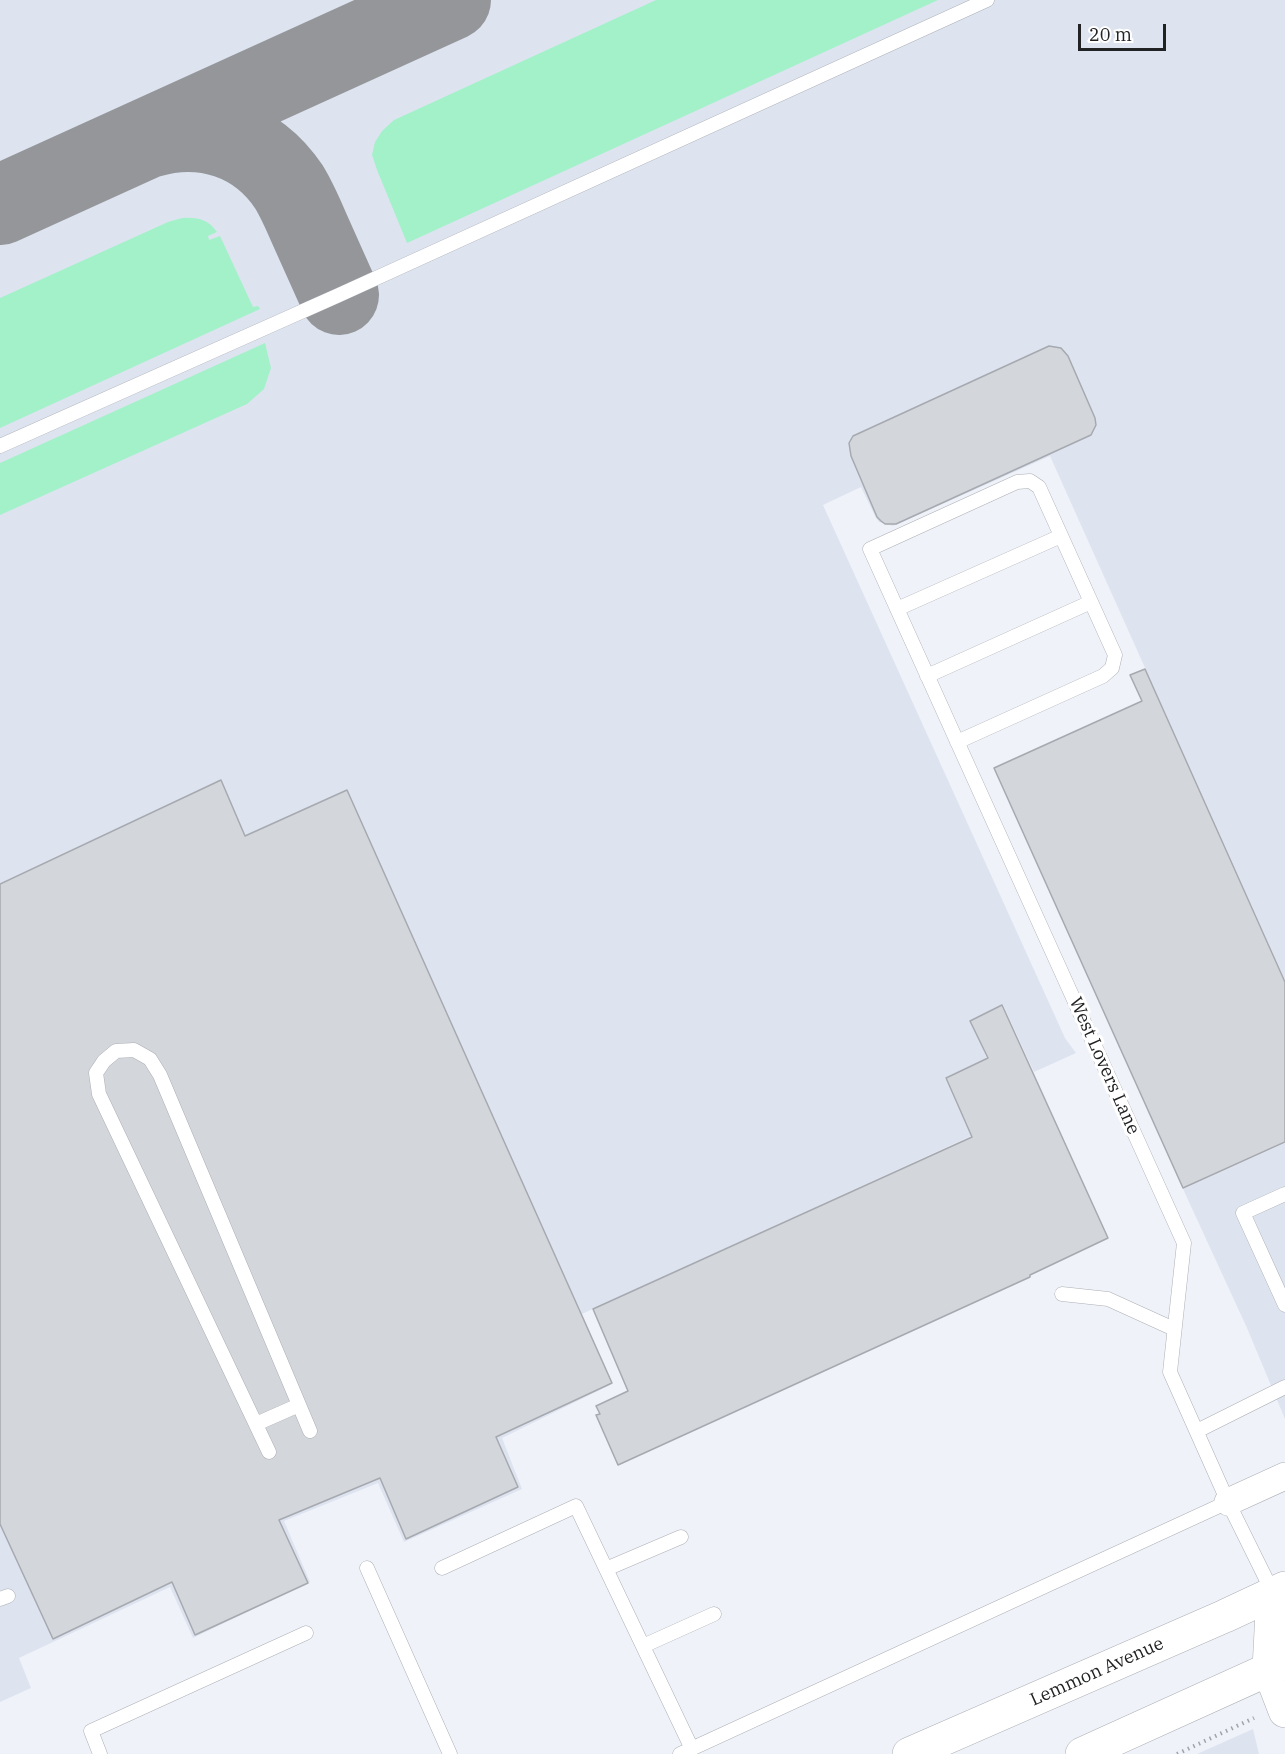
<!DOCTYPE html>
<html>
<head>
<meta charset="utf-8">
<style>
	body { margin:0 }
	#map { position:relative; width:1285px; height:1754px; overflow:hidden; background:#eff2f8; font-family:"IBM Plex Serif",serif }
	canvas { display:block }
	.scale { position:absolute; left:1078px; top:24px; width:88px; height:27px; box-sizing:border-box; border:3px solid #212224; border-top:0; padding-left:8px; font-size:18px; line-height:21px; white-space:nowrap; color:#212224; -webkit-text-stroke:4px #fff; paint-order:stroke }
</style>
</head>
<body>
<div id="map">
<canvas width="1285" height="1754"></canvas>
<div class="scale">20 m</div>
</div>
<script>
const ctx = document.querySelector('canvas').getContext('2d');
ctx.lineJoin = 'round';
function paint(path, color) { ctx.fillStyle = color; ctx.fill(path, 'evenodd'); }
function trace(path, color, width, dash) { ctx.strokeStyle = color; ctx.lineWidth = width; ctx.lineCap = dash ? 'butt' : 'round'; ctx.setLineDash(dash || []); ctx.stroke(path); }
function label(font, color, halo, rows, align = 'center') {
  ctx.font = font + ' "IBM Plex Serif",serif'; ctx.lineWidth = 6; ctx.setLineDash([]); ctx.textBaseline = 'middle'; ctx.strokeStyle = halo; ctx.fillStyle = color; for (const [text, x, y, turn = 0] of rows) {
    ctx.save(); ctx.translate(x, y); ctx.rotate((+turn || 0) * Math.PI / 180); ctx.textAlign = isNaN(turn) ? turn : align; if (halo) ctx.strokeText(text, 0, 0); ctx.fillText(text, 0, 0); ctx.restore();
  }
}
paint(new Path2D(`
	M 0,0 L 1285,0 L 1285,980 L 1050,456 L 893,526 L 879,522 L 876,518 L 861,487 L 823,505 L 1065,1038 L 1076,1053 L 1034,1072 L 1003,1005 L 971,1020 L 987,1058 L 945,1078 L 971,1136 L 582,1314 L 612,1384 L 502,1438 L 522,1489 L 404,1542 L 378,1483 L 284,1521 L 310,1582 L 193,1638 L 170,1587 L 19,1658 L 31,1688 L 0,1702 Z
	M 1285,1143 L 1285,1419 L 1247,1328 L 1183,1189 Z
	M 1253,1729 L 1259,1754 L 1197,1754 Z`), '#dde4f0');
paint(new Path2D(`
	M 656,0 L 938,0 L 407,243 L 377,170 L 372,155 L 375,142 L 382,131 L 394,120 Z
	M 182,218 C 197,217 208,219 217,232 L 208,236 L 209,240 L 220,236 L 253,307 L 258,306 L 260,309 L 0,428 L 0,298 L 168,222 Z
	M 265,343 L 271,368 L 264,389 L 247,404 L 0,515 L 0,463 Z`), '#a3f1c9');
trace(new Path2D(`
	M 149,138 C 203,122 257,139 289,187 C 297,200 303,214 309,228 C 319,250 329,273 339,295
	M 0,205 L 451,0`), '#94969a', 80);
const building = new Path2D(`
	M 1049,346 L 1061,348 L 1068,356 L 1095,418 L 1096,425 L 1091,435 L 896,524 L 885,524 L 881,521 L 877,517 L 851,456 L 849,443 L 853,436 Z
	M 1145,669 L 1285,982 L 1285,1142 L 1183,1188 L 994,768 L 1142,701 L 1130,675 Z
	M 221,780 L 245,836 L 347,790 L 612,1383 L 496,1437 L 518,1487 L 406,1539 L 380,1478 L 279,1520 L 308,1583 L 195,1635 L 172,1582 L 53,1639 L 0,1524 L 0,884 Z
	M 1002,1005 L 1108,1238 L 1030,1275 L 1030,1277 L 618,1465 L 596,1415 L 600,1414 L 596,1406 L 628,1391 L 593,1309 L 972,1137 L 946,1078 L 988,1058 L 970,1021 Z`);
paint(building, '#d3d6db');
trace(building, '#a6a9af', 1.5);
const service = new Path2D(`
	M 0,446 L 339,295 L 987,0
	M 897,609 L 1061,536
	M 927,676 L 1091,602
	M 957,742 L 1103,676 L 1112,668 L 1115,655 L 1039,487 L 1030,481 L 1017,482 L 870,549 L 1184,1243 L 1170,1372 L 1228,1502 L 1273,1593
	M 1285,1194 L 1243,1213 L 1285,1305
	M 1062,1294 L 1108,1299 L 1174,1329
	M 256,1424 L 299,1405
	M 1197,1431 L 1285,1387
	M 269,1452 L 99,1094 L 96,1073 L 104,1061 L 116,1051 L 134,1050 L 150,1059 L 160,1075 L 310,1431
	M 367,1568 L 450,1754
	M 442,1568 L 576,1506 L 692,1749
	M 606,1569 L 681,1537
	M 0,1599 L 8,1596
	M 643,1646 L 714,1614
	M 100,1754 L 91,1731 L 306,1633
	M 680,1754 L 1228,1502`);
const minor = new Path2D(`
	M 1228,1502 L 1285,1476`);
const secondary = new Path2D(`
	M 1273,1593 L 1269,1669 L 1285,1711
	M 909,1754 L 1225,1616 L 1285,1588
	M 1082,1754 L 1285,1662`);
trace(service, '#acafb5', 15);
trace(minor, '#acafb5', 28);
trace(secondary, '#acafb5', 34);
trace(new Path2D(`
	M 1177,1754 L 1254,1718`), '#a0a3a7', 4, [1.5, 4.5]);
trace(service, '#fff', 14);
trace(minor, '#fff', 27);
trace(secondary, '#fff', 33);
label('18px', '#212224', '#fff', [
	["West Lovers Lane",1104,1066,66],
	["Lemmon Avenue",1097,1672,-24]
]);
</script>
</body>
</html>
